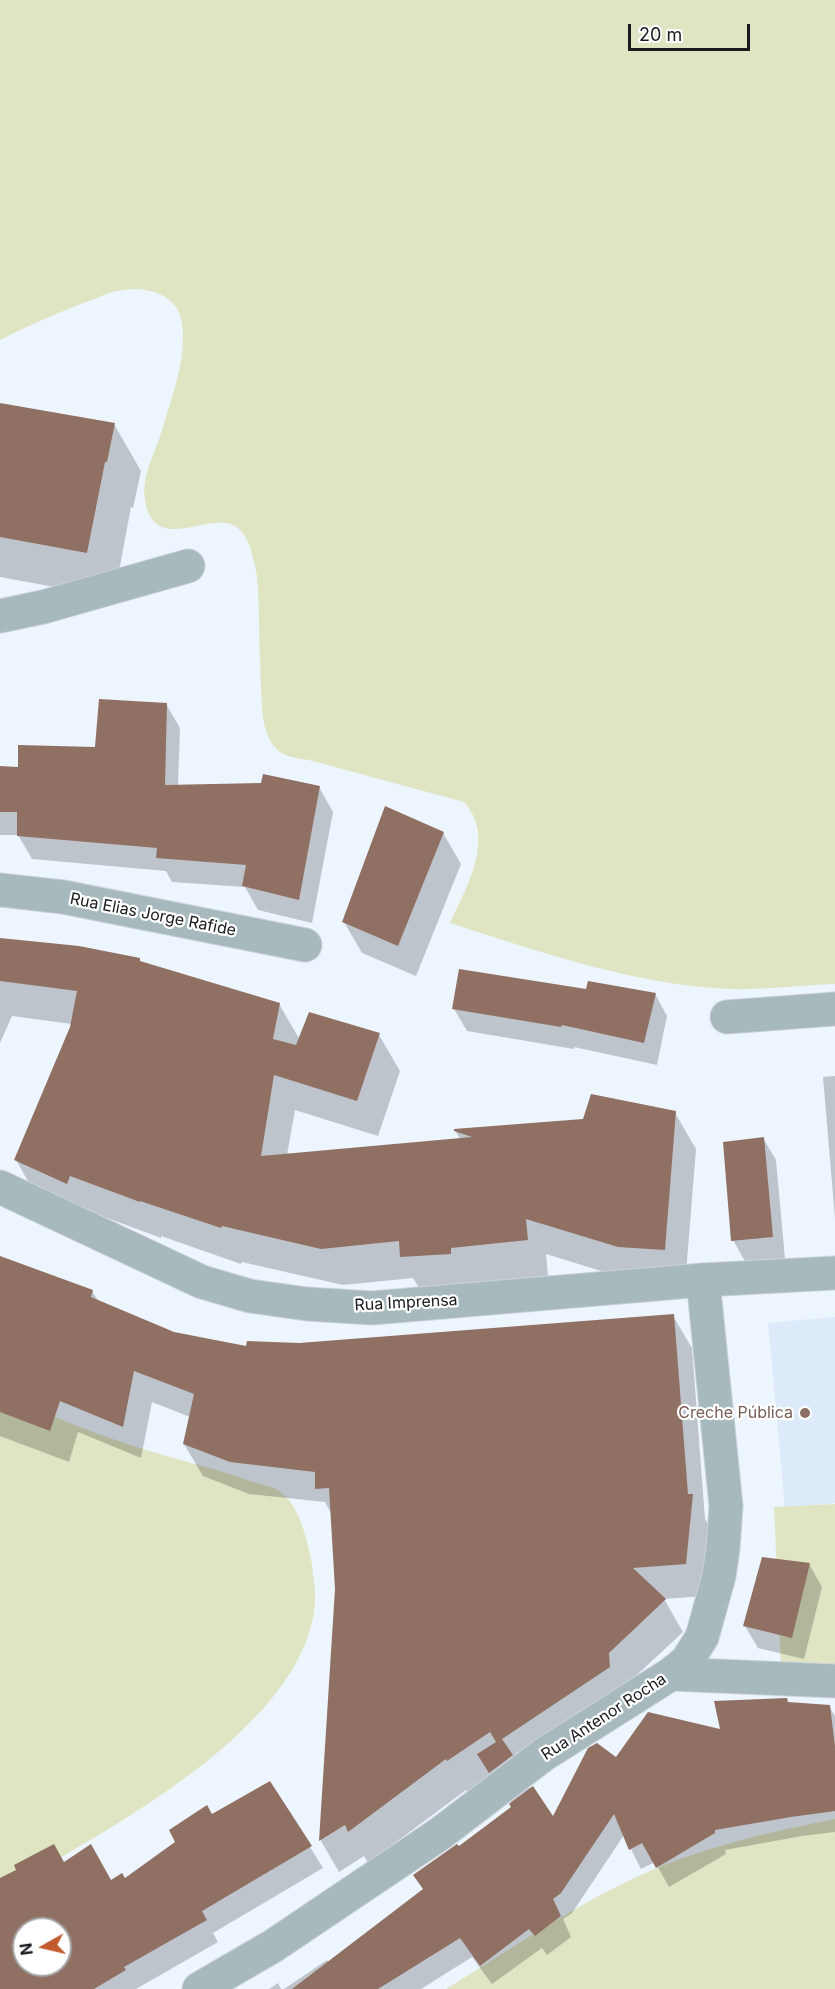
<!DOCTYPE html>
<html>
<head>
<meta charset="utf-8">
<style>
	body { margin:0 }
	#map { position:relative; width:835px; height:1989px; overflow:hidden; background:#edf5fe; font-family:Inter,sans-serif }
	canvas { display:block }
	.north { position:absolute; left:12px; top:1917px; width:60px; height:60px; box-sizing:border-box; background:#fff; border:2px solid #a3a4a5; border-radius:50%; rotate:262deg; font-size:16px; font-weight:700; line-height:24px; text-align:center; color:#191b1f }
	.north::after { content:''; display:block; margin:auto; width:21px; height:27px; background:#c15a2e; clip-path:polygon(50% 0,100% 100%,50% 72%,0 100%) }
	.scale { position:absolute; left:628px; top:24px; width:122px; height:27px; box-sizing:border-box; border:3px solid #191b1f; border-top:0; padding-left:8px; font-size:18px; line-height:21px; white-space:nowrap; color:#191b1f; -webkit-text-stroke:4px #fff; paint-order:stroke }
</style>
</head>
<body>
<div id="map">
<canvas width="835" height="1989"></canvas>
<div class="north">N</div>
<div class="scale">20 m</div>
</div>
<script>
const ctx = document.querySelector('canvas').getContext('2d');
ctx.lineJoin = 'round';
function paint(path, color) { ctx.fillStyle = color; ctx.fill(path, 'evenodd'); }
function trace(path, color, width, dash) { ctx.strokeStyle = color; ctx.lineWidth = width; ctx.lineCap = dash ? 'butt' : 'round'; ctx.setLineDash(dash || []); ctx.stroke(path); }
function label(font, color, halo, rows, align = 'center') {
  ctx.font = font + ' Inter,sans-serif'; ctx.lineWidth = 4.5; ctx.setLineDash([]); ctx.textBaseline = 'middle'; ctx.strokeStyle = halo; ctx.fillStyle = color; for (const [text, x, y, turn = 0] of rows) {
    ctx.save(); ctx.translate(x, y); ctx.rotate((+turn || 0) * Math.PI / 180); ctx.textAlign = isNaN(turn) ? turn : align; if (halo) ctx.strokeText(text, 0, 0); ctx.fillText(text, 0, 0); ctx.restore();
  }
}
paint(new Path2D(`
	M 835,1317 L 835,1503 L 785,1508 L 768,1323 Z`), '#ddeafa');
paint(new Path2D(`
	M 0,0 L 835,0 L 835,984 C 801,985 764,990 730,989 C 635,985 540,952 450,923 C 467,886 496,838 464,802 L 309,760 C 296,758 282,757 273,745 C 262,730 262,706 261,688 C 260,664 259,640 259,616 C 258,599 259,582 255,566 C 252,552 248,534 235,526 C 210,510 153,557 145,499 C 141,475 156,453 162,430 C 172,397 187,358 182,323 C 177,290 139,285 113,292 C 103,295 93,300 83,303 C 55,314 27,326 0,340 Z
	M 0,1395 C 50,1415 101,1437 153,1452 C 187,1462 220,1470 253,1482 C 261,1484 272,1486 279,1491 C 299,1503 308,1542 312,1564 C 313,1577 316,1591 315,1604 C 304,1731 98,1835 0,1892 Z
	M 835,1504 L 835,1664 L 781,1666 L 774,1507 Z
	M 835,1819 L 835,1989 L 446,1989 C 508,1951 573,1906 639,1876 C 700,1848 769,1832 835,1819 Z`), '#dfe5c3');
paint(new Path2D(`
	M 0,405 L 114,424 L 141,471 L 133,508 L 131,507 L 114,598 L 0,577 Z
	M 166,704 L 180,728 L 178,786 L 319,787 L 333,812 L 312,923 L 258,910 L 245,887 L 172,882 L 166,871 L 32,859 L 18,835 L 0,835 L 0,768 L 20,768 L 96,749 Z
	M 443,833 L 461,864 L 416,976 L 362,953 L 344,922 Z
	M 0,939 L 139,960 L 141,963 L 279,1004 L 300,1040 L 379,1035 L 400,1071 L 378,1136 L 295,1110 L 287,1155 L 460,1139 L 455,1130 L 675,1113 L 696,1149 L 685,1286 L 640,1283 L 546,1254 L 548,1276 L 471,1284 L 422,1293 L 413,1278 L 343,1285 L 242,1262 L 241,1264 L 161,1236 L 161,1238 L 91,1212 L 88,1219 L 37,1197 L 16,1160 L 72,1024 L 12,1016 L 0,1043 Z
	M 587,990 L 655,994 L 667,1016 L 657,1065 L 574,1047 L 574,1049 L 467,1031 L 454,1009 Z
	M 835,1076 L 835,1218 L 823,1077 Z
	M 763,1138 L 776,1160 L 785,1259 L 746,1263 L 733,1240 Z
	M 0,1258 L 92,1291 L 99,1302 L 174,1333 L 247,1348 L 673,1316 L 692,1348 L 705,1519 L 710,1527 L 704,1596 L 664,1599 L 683,1632 L 626,1685 L 520,1771 L 531,1790 L 553,1819 L 617,1759 L 722,1731 L 787,1699 L 789,1704 L 829,1706 L 835,1716 L 835,1832 L 802,1836 L 725,1850 L 726,1854 L 669,1887 L 655,1862 L 641,1869 L 624,1835 L 572,1913 L 563,1919 L 571,1937 L 547,1955 L 542,1948 L 492,1984 L 472,1957 L 421,1989 L 284,1989 L 327,1960 L 329,1963 L 424,1890 L 415,1875 L 458,1848 L 513,1807 L 492,1775 L 467,1792 L 466,1790 L 368,1863 L 364,1856 L 339,1872 L 321,1841 L 336,1589 L 332,1515 L 325,1502 L 249,1494 L 203,1476 L 184,1444 L 190,1417 L 152,1402 L 141,1458 L 78,1432 L 69,1462 L 0,1436 Z
	M 809,1564 L 822,1587 L 804,1659 L 758,1648 L 745,1626 Z
	M 212,1816 L 310,1847 L 323,1868 L 213,1933 L 218,1942 L 136,1989 L 0,1989 L 0,1880 L 64,1864 L 110,1882 L 124,1880 ZM 24,1929 L 60,1929 L 60,1965 L 24,1965 Z
	M 278,1983 L 281,1989 L 269,1989 Z`), '#0003');
paint(new Path2D(`
	M 0,403 L 115,423 L 107,462 L 105,462 L 87,553 L 0,537 Z
	M 99,699 L 167,703 L 165,785 L 261,783 L 263,774 L 320,786 L 299,900 L 242,886 L 246,865 L 156,858 L 157,848 L 17,836 L 17,812 L 0,812 L 0,766 L 18,767 L 18,745 L 95,747 Z
	M 385,806 L 444,832 L 398,946 L 342,922 Z
	M 0,938 L 79,946 L 140,958 L 140,961 L 280,1003 L 273,1039 L 296,1045 L 309,1012 L 380,1033 L 357,1101 L 274,1075 L 261,1156 L 472,1137 L 454,1131 L 454,1129 L 583,1119 L 591,1094 L 676,1111 L 665,1250 L 618,1247 L 526,1219 L 528,1240 L 451,1248 L 451,1254 L 400,1257 L 399,1241 L 321,1249 L 222,1226 L 221,1228 L 140,1201 L 140,1202 L 70,1176 L 67,1184 L 14,1160 L 70,1027 L 77,991 L 0,981 Z
	M 459,969 L 586,989 L 588,981 L 656,993 L 644,1043 L 562,1025 L 561,1027 L 452,1009 Z
	M 764,1137 L 773,1237 L 731,1241 L 723,1142 Z
	M 0,1256 L 93,1290 L 91,1297 L 174,1332 L 246,1346 L 247,1341 L 299,1343 L 674,1314 L 688,1494 L 693,1494 L 686,1564 L 633,1568 L 666,1599 L 609,1653 L 610,1667 L 502,1739 L 513,1755 L 489,1773 L 477,1754 L 496,1742 L 490,1732 L 447,1761 L 446,1759 L 348,1832 L 345,1825 L 319,1841 L 335,1589 L 329,1488 L 315,1489 L 315,1472 L 230,1462 L 183,1444 L 194,1394 L 134,1371 L 123,1427 L 60,1401 L 50,1431 L 0,1412 Z
	M 762,1557 L 810,1563 L 792,1638 L 743,1626 Z
	M 787,1698 L 788,1702 L 830,1705 L 835,1747 L 835,1811 L 791,1817 L 715,1830 L 715,1833 L 656,1868 L 642,1843 L 629,1850 L 614,1814 L 561,1893 L 553,1899 L 561,1916 L 535,1936 L 529,1929 L 480,1966 L 460,1938 L 378,1989 L 292,1989 L 423,1889 L 413,1875 L 457,1844 L 459,1846 L 511,1807 L 509,1804 L 533,1786 L 553,1816 L 588,1748 L 597,1743 L 616,1757 L 648,1712 L 720,1729 L 714,1701 Z
	M 270,1781 L 312,1846 L 202,1911 L 207,1920 L 124,1967 L 126,1970 L 94,1989 L 0,1989 L 0,1878 L 16,1870 L 14,1865 L 54,1844 L 64,1862 L 91,1844 L 111,1880 L 122,1873 L 125,1878 L 175,1842 L 169,1830 L 207,1805 L 212,1814 ZM 24,1929 L 60,1929 L 60,1965 L 24,1965 Z`), '#907062');
const minor = new Path2D(`
	M 0,616 L 43,607 L 188,566
	M 0,890 L 63,897 L 305,945
	M 727,1017 L 835,1009
	M 671,1674 L 835,1681
	M 199,1989 L 273,1946 L 441,1833 L 543,1755 L 671,1674 L 687,1661 L 702,1637 L 719,1576 L 723,1549 L 726,1506 L 703,1280`);
const tertiary = new Path2D(`
	M 0,1187 L 202,1282 L 250,1296 L 307,1304 L 372,1308 L 703,1280 L 835,1273`);
trace(minor, '#cbd2da', 35);
trace(tertiary, '#cbd2da', 35);
trace(minor, '#a7b9bd', 33);
trace(tertiary, '#a7b9bd', 33);
for (const [x, y, r, color] of [
	[805,1413,6,"#8d6e63"]
]) { const dot = new Path2D(); dot.arc(x, y, r, 0, 2 * Math.PI); ctx.fillStyle = color; ctx.fill(dot); trace(dot, '#fff', 2); }
label('16px', '#191b1f', '#fff', [
	["Rua Elias Jorge Rafide",153,915,11],
	["Rua Imprensa",406,1303,-3],
	["Rua Antenor Rocha",604,1717,-33]
]);
label('16px', '#785e54', '#fff', [
	["Creche Pública",793,1413]
], 'right');
</script>
</body>
</html>
